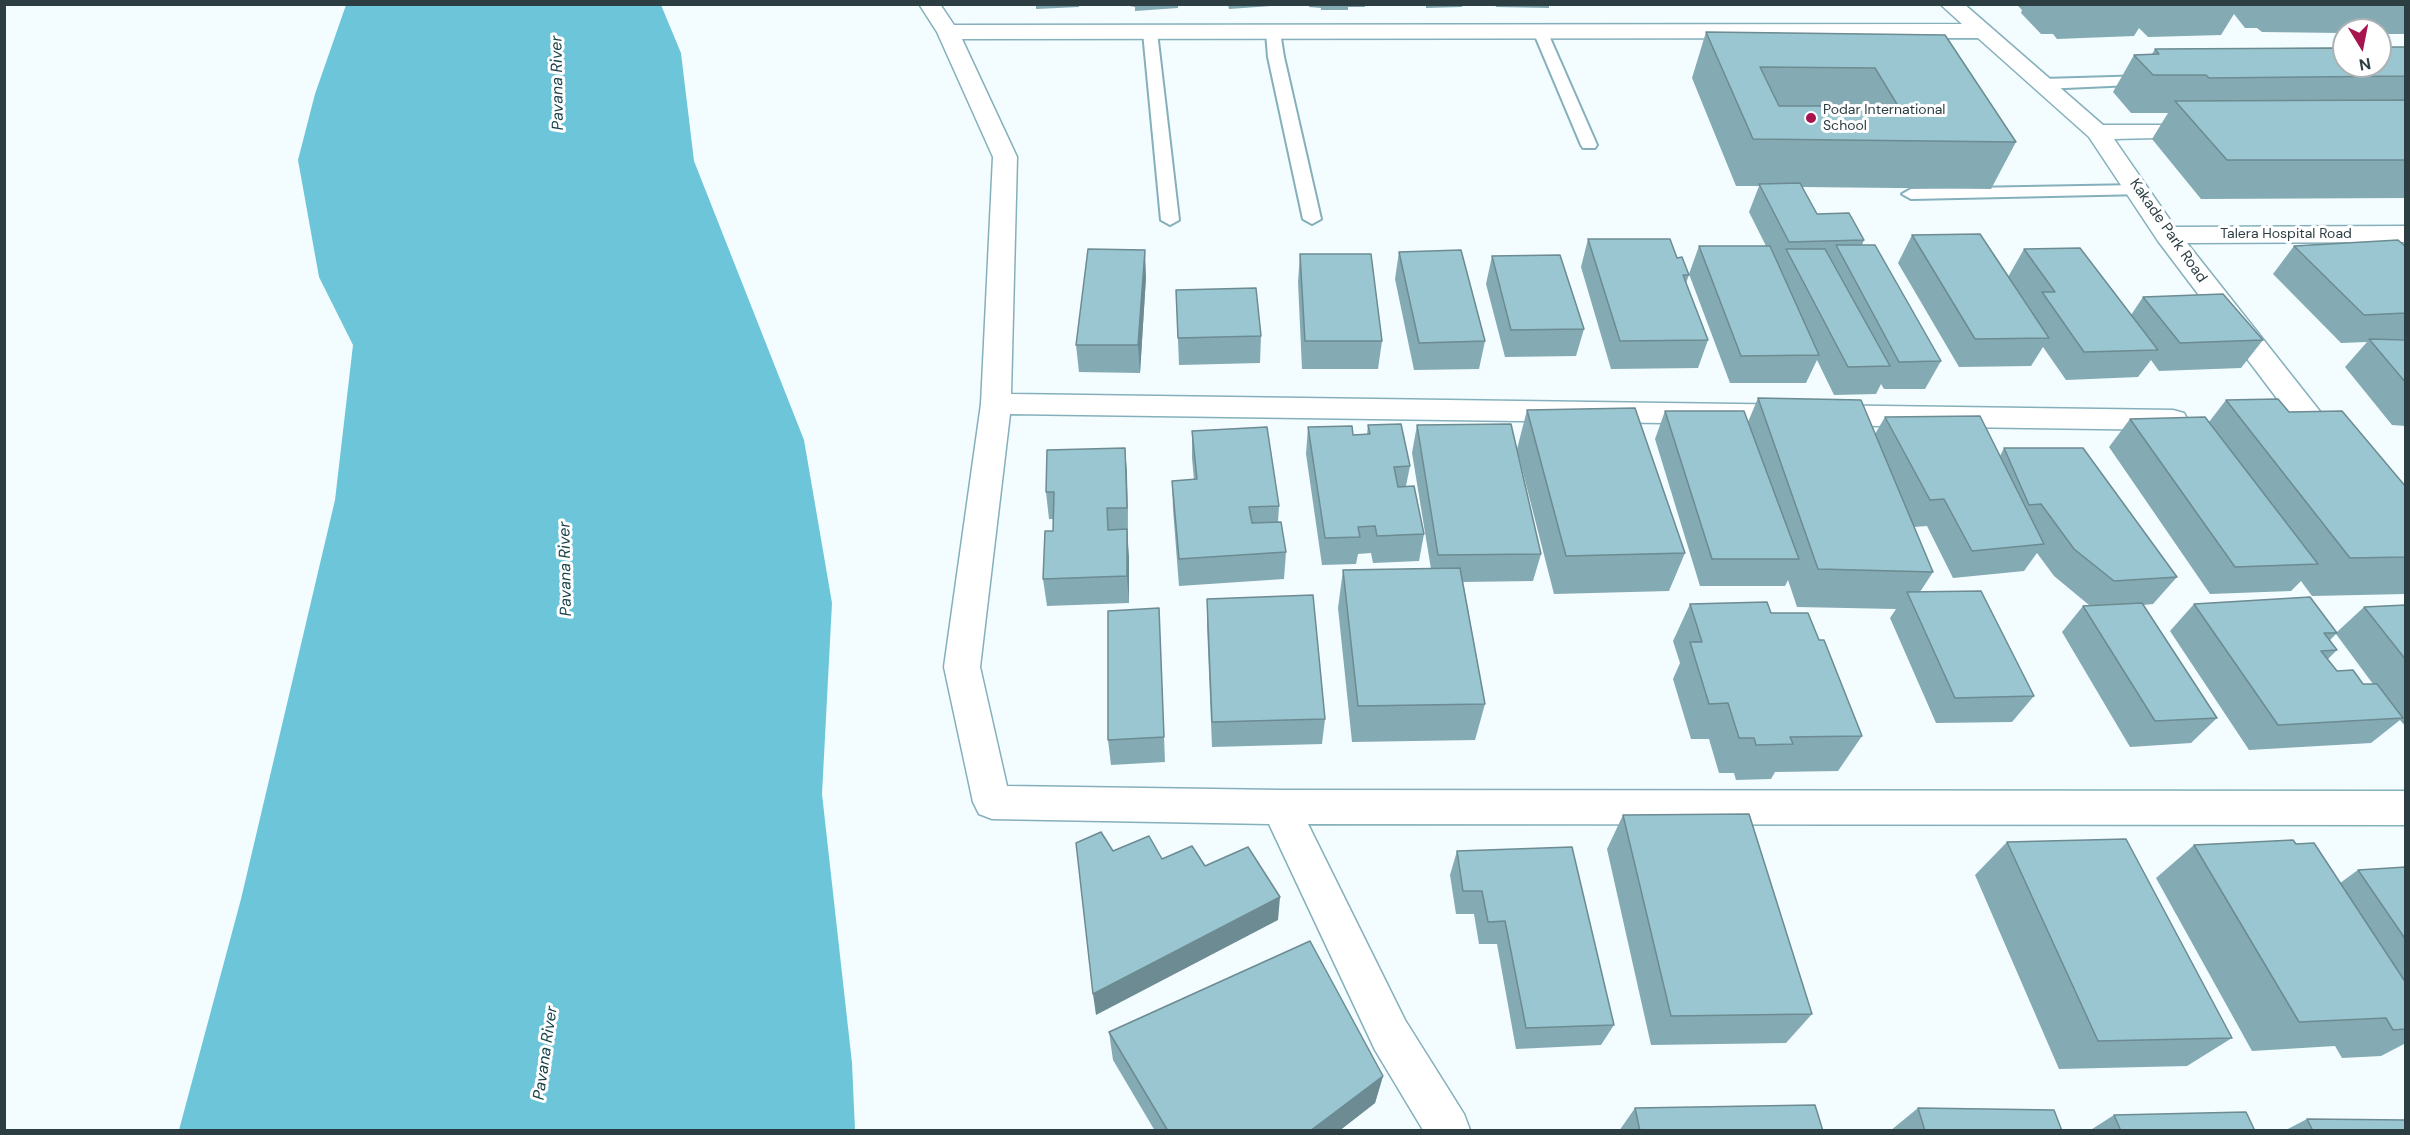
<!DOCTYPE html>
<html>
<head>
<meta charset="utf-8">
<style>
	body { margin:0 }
	#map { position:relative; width:2410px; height:1135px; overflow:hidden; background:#f3fcfe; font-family:"DM Sans",sans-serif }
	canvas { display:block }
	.frame { position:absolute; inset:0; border:6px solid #2d3e43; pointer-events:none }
	.north { position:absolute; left:2332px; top:18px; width:60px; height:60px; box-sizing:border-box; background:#fff; border:2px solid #abb2b4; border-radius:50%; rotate:170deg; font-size:16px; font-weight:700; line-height:24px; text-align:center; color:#2d3e43 }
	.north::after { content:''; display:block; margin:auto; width:21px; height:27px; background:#a7154f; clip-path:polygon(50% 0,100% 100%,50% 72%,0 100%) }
</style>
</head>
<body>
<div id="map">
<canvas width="2410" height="1135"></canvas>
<div class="frame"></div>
<div class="north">N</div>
</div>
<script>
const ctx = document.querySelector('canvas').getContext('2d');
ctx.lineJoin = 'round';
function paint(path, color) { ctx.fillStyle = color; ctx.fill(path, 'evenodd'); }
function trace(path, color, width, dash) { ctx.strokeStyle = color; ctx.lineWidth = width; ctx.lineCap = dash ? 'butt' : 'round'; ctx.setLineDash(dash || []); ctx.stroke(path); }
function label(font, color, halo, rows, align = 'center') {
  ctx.font = font + ' "DM Sans",sans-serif'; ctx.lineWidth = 6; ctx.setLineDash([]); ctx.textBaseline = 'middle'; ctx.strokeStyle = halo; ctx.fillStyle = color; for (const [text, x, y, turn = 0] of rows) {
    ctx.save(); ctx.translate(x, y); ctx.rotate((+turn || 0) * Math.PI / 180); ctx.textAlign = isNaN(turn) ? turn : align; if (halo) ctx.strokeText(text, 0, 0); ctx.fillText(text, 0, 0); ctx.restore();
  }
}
paint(new Path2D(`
	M 346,5 L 661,5 L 681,53 L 694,161 L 804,440 L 832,603 L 822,794 L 852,1063 L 855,1130 L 179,1130 L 241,899 L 335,500 L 353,345 L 319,277 L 298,160 L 315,94 Z`), '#6dc5da');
const service = new Path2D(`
	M 1540,27 L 1547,31 L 1597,145 L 1595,148 L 1583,148 L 1581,145 L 1533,31 Z
	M 1150,28 L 1157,32 L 1179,220 L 1170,225 L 1161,220 L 1143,32 Z
	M 1273,28 L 1280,32 L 1284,57 L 1321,219 L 1312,224 L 1303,219 L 1268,57 L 1266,32 Z
	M 2148,76 L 2156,81 L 2154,84 L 2043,89 L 2035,84 L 2043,79 Z
	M 2139,185 L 2145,186 L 2148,190 L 2145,194 L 1911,199 L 1902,194 L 1911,189 Z`);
const minor = new Path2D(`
	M 919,4 L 940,4 L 954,25 L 1962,24 L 1940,4 L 1964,4 L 2103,125 L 2208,125 L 2212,130 L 2208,135 L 2200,137 L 2114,139 L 2175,227 L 2406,226 L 2406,242 L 2187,243 L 2341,438 L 2345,446 L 2341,454 L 2330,457 L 2319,454 L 2158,241 L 2089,137 L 1978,38 L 962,39 L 1017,157 L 1011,394 L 2173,410 L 2184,413 L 2188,420 L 2184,427 L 2173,430 L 1010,414 L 980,667 L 1007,786 L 1280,790 L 2406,791 L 2406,825 L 1308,824 L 1405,1020 L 1464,1114 L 1470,1130 L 1423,1130 L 1375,1050 L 1269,824 L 992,819 L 979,814 L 973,802 L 944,667 L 981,404 L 993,157 L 937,32 Z`);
trace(service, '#85b0bb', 4);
trace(minor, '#85b0bb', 3);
paint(service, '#fff');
paint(minor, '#fff');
paint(new Path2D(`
	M 1030,4 L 1079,4 L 1079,7 L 1036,9 L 1036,5 Z
	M 1119,4 L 1178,4 L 1178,8 L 1135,11 L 1135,7 Z
	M 1214,4 L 1271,4 L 1271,6 L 1229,9 L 1228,5 Z
	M 1309,4 L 1365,4 L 1365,7 L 1348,7 L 1348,10 L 1321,10 L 1321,8 L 1309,7 Z
	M 1411,4 L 1463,4 L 1462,7 L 1426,8 L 1426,6 Z
	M 1495,4 L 1562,4 L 1549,5 L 1549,8 L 1496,7 Z
	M 1799,4 L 1826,4 L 1825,6 L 1800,6 Z
	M 1854,4 L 1880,4 L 1879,6 L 1855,6 Z
	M 2019,4 L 2406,4 L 2406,34 L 2380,34 L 2380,30 L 2351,30 L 2346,25 L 2341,33 L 2262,32 L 2257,28 L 2245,28 L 2234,14 L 2221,35 L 2148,37 L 2139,28 L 2134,36 L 2057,39 L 2053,34 L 2041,34 L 2021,13 L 2022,10 L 2018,6 Z
	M 1706,32 L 1945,35 L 2016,142 L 1991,189 L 1802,187 L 1817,214 L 1864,240 L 1862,245 L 1941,361 L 1925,389 L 1884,389 L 1881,384 L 1876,394 L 1834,395 L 1817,360 L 1806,383 L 1730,383 L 1689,274 L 1699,246 L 1766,246 L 1749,212 L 1759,186 L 1736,186 L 1692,78 Z
	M 2406,47 L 2406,198 L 2201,199 L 2152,139 L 2168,113 L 2131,113 L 2113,92 L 2134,55 L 2152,54 L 2155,49 Z
	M 1912,235 L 2008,277 L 2024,249 L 2131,315 L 2143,297 L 2263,340 L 2241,368 L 2159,371 L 2151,360 L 2138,377 L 2066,380 L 2043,347 L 2031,366 L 1959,367 L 1898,263 ZM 2014,285 L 2031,310 L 2031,311 Z
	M 1588,239 L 1677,258 L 1689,275 L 1686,283 L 1708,340 L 1698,368 L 1611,369 L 1581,267 Z
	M 2294,246 L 2406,247 L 2406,339 L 2396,340 L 2406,340 L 2406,426 L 2392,425 L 2345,367 L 2367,342 L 2341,343 L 2273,274 Z
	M 1399,252 L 1485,341 L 1479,369 L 1414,370 L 1395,279 Z
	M 1300,254 L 1382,341 L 1378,369 L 1302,369 L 1298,282 Z
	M 1492,256 L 1584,329 L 1576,356 L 1505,357 L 1486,284 Z
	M 1146,277 L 1140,373 L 1079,372 L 1076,345 Z
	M 1176,290 L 1261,336 L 1260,363 L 1179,365 Z
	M 1758,398 L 1875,434 L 1885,417 L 2000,456 L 2004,448 L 2177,577 L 2153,604 L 2143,605 L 2217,718 L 2191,743 L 2130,747 L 2062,632 L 2083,606 L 2089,605 L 2054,576 L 2037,553 L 2024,571 L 1953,578 L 1927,526 L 1914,527 L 1933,572 L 1920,592 L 2034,696 L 2012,722 L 1936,723 L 1890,618 L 1896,609 L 1797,607 L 1788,580 L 1785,586 L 1700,586 L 1655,439 L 1665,411 L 1748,422 Z
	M 2226,400 L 2289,412 L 2406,487 L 2406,594 L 2312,596 L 2301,581 L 2291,591 L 2210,594 L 2109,447 L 2130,419 L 2209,422 Z
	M 1527,410 L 1685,553 L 1669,591 L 1554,594 L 1517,449 Z
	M 1368,425 L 1410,466 L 1406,486 L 1424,534 L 1419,561 L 1373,563 L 1371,553 L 1358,554 L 1356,564 L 1322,565 L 1306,454 L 1308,427 L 1353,435 L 1367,434 Z
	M 1417,425 L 1541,554 L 1533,581 L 1463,582 L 1485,704 L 1475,740 L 1352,742 L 1338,608 L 1343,570 L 1431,569 L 1412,453 Z
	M 1192,431 L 1279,506 L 1278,522 L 1286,552 L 1284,579 L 1179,586 L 1173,509 L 1172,481 L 1194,480 L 1192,458 Z
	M 1125,448 L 1127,475 L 1129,603 L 1047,606 L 1043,579 L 1053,531 L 1053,519 L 1049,519 L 1046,492 Z
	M 1207,599 L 1325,719 L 1322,744 L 1212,747 L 1207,625 Z
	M 1690,604 L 1771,613 L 1819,640 L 1862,736 L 1838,771 L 1775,772 L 1771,779 L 1736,780 L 1734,773 L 1719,773 L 1709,739 L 1691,739 L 1673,679 L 1680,663 L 1673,641 Z
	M 2194,604 L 2337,632 L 2364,607 L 2406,605 L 2406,727 L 2400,720 L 2371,743 L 2249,750 L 2170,631 ZM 2336,634 L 2373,684 L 2363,684 L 2337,671 L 2327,660 L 2337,650 L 2330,640 Z
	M 1159,608 L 1165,762 L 1111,765 L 1108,740 Z
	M 1623,815 L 1812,1014 L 1786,1043 L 1651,1045 L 1607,849 Z
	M 2007,842 L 2232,1038 L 2187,1066 L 2059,1069 L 1975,875 Z
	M 2194,845 L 2340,883 L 2358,870 L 2406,867 L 2406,1043 L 2381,1056 L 2342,1058 L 2335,1046 L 2252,1051 L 2156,878 Z
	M 1457,851 L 1614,1025 L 1601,1045 L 1516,1049 L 1497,944 L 1479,944 L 1474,914 L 1456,914 L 1450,875 Z
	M 1109,1032 L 1383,1076 L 1375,1103 L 1339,1131 L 1155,1131 L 1113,1060 Z
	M 1635,1108 L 1823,1131 L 1619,1131 Z
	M 1918,1108 L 2062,1131 L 1890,1131 Z
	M 2114,1115 L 2255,1131 L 2089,1131 Z
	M 2307,1119 L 2406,1131 L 2284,1131 Z`), '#84aab4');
paint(new Path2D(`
	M 1145,250 L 1146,277 L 1140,373 L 1138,345 Z
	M 1125,448 L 1127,475 L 1128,535 L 1127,508 Z
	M 1127,529 L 1129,557 L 1129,603 L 1127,576 Z
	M 1280,897 L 1278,920 L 1096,1015 L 1093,994 Z
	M 1383,1076 L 1375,1103 L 1339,1131 L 1310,1131 Z`), '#6c8b92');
const building = new Path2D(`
	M 1706,32 L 1945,35 L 2016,142 L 1753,139 ZM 1760,67 L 1875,68 L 1898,106 L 1779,106 Z
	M 2380,47 L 2406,47 L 2406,76 L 2209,78 L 2206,75 L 2153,75 L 2134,55 L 2159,54 L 2155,49 L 2344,48 L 2344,66 L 2380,66 Z
	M 2406,100 L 2406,160 L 2227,160 L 2175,101 Z
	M 1800,183 L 1817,214 L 1849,213 L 1864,240 L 1789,242 L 1759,184 Z
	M 1980,234 L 2049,338 L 1975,339 L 1912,235 Z
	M 1588,239 L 1670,239 L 1677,258 L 1682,257 L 1689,275 L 1683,275 L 1708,340 L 1620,341 Z
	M 2398,240 L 2406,247 L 2406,313 L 2364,315 L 2294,246 Z
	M 1836,245 L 1875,245 L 1941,361 L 1899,362 Z
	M 1699,246 L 1770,246 L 1819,355 L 1741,356 Z
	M 2080,248 L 2158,350 L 2084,352 L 2042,292 L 2055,292 L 2024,249 Z
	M 1088,249 L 1145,250 L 1138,345 L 1076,345 Z
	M 1786,249 L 1825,249 L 1890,366 L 1848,367 Z
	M 1461,250 L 1485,341 L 1419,343 L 1399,252 Z
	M 1300,254 L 1371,254 L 1382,341 L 1305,341 Z
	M 1560,255 L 1584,329 L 1511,330 L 1492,256 Z
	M 1256,288 L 1261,336 L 1178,338 L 1176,290 Z
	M 2223,294 L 2263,340 L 2180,343 L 2143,297 Z
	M 2369,339 L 2406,340 L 2406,383 Z
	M 1758,398 L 1861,400 L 1933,572 L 1818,569 Z
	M 2278,399 L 2289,412 L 2342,411 L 2406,487 L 2406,557 L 2350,558 L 2226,400 Z
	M 1635,408 L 1685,553 L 1566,556 L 1527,410 Z
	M 1665,411 L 1744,411 L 1799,559 L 1712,559 Z
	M 1980,416 L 2044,544 L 1972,551 L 1944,499 L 1930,500 L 1885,417 Z
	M 2205,417 L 2318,564 L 2235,567 L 2130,419 Z
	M 1401,424 L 1410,466 L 1394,467 L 1398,487 L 1414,486 L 1424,534 L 1377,536 L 1375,526 L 1358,527 L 1360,537 L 1325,538 L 1308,427 L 1352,426 L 1353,435 L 1370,434 L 1368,425 Z
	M 1511,424 L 1541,554 L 1438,555 L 1417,425 Z
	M 1267,427 L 1279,506 L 1249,507 L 1252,523 L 1281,522 L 1286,552 L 1179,559 L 1172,481 L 1197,479 L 1192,431 Z
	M 1125,448 L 1127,508 L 1107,508 L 1108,530 L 1127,529 L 1127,576 L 1043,579 L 1045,531 L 1053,531 L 1054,492 L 1046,492 L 1047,450 Z
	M 2004,448 L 2083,448 L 2177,577 L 2114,581 L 2074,549 L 2041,504 L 2029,505 Z
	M 1460,568 L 1485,704 L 1358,706 L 1343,570 Z
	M 1981,591 L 2034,696 L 1955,698 L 1907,592 Z
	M 1313,595 L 1325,719 L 1212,722 L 1207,599 Z
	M 2310,597 L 2337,633 L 2324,633 L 2337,650 L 2321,651 L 2337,671 L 2353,670 L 2363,684 L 2377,684 L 2403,718 L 2278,725 L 2194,604 Z
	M 1767,602 L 1771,613 L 1808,613 L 1819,640 L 1824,640 L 1862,736 L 1790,737 L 1793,744 L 1756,745 L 1754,738 L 1739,738 L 1728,703 L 1709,704 L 1690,642 L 1702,642 L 1690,604 Z
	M 2142,603 L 2217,718 L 2155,721 L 2083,606 Z
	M 2406,605 L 2406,660 L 2364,607 Z
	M 1159,608 L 1164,737 L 1108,740 L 1108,611 Z
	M 1749,814 L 1812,1014 L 1671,1016 L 1623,815 Z
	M 1101,832 L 1113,851 L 1149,836 L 1162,859 L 1192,846 L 1205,866 L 1248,847 L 1280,897 L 1093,994 L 1076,843 Z
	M 2126,839 L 2232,1038 L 2098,1041 L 2007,842 Z
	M 2293,840 L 2296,844 L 2314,843 L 2406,983 L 2406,1029 L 2393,1030 L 2386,1018 L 2299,1022 L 2194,845 Z
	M 1572,847 L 1614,1025 L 1526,1028 L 1505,921 L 1488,922 L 1482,891 L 1463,891 L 1457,851 Z
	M 2406,867 L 2406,940 L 2358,870 Z
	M 1310,941 L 1383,1076 L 1310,1131 L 1168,1131 L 1109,1032 Z
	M 1815,1105 L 1823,1131 L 1640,1131 L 1635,1108 Z
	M 1918,1108 L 2054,1110 L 2062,1131 L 1925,1131 Z
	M 2246,1112 L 2255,1131 L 2121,1131 L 2114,1115 Z
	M 2307,1119 L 2406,1120 L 2406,1131 L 2313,1131 Z`);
paint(building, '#9ac6d1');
trace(building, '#6c8b92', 1.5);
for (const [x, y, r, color] of [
	[1811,118,6,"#a7154f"]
]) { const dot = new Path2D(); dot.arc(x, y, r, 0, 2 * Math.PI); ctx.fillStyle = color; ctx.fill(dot); trace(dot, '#fff', 2); }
label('14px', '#2d3e43', '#fff', [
	["Podar International",1823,110],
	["School",1823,126]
], 'left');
label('14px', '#2d3e43', '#fff', [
	["Talera Hospital Road",2286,234]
]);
label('15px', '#2d3e43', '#fff', [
	["Kakade Park Road",2168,231,55]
]);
label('italic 16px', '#19424b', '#fff', [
	["Pavana River",558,83,-91],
	["Pavana River",566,569,-91],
	["Pavana River",546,1053,-82]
]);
</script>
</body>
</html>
